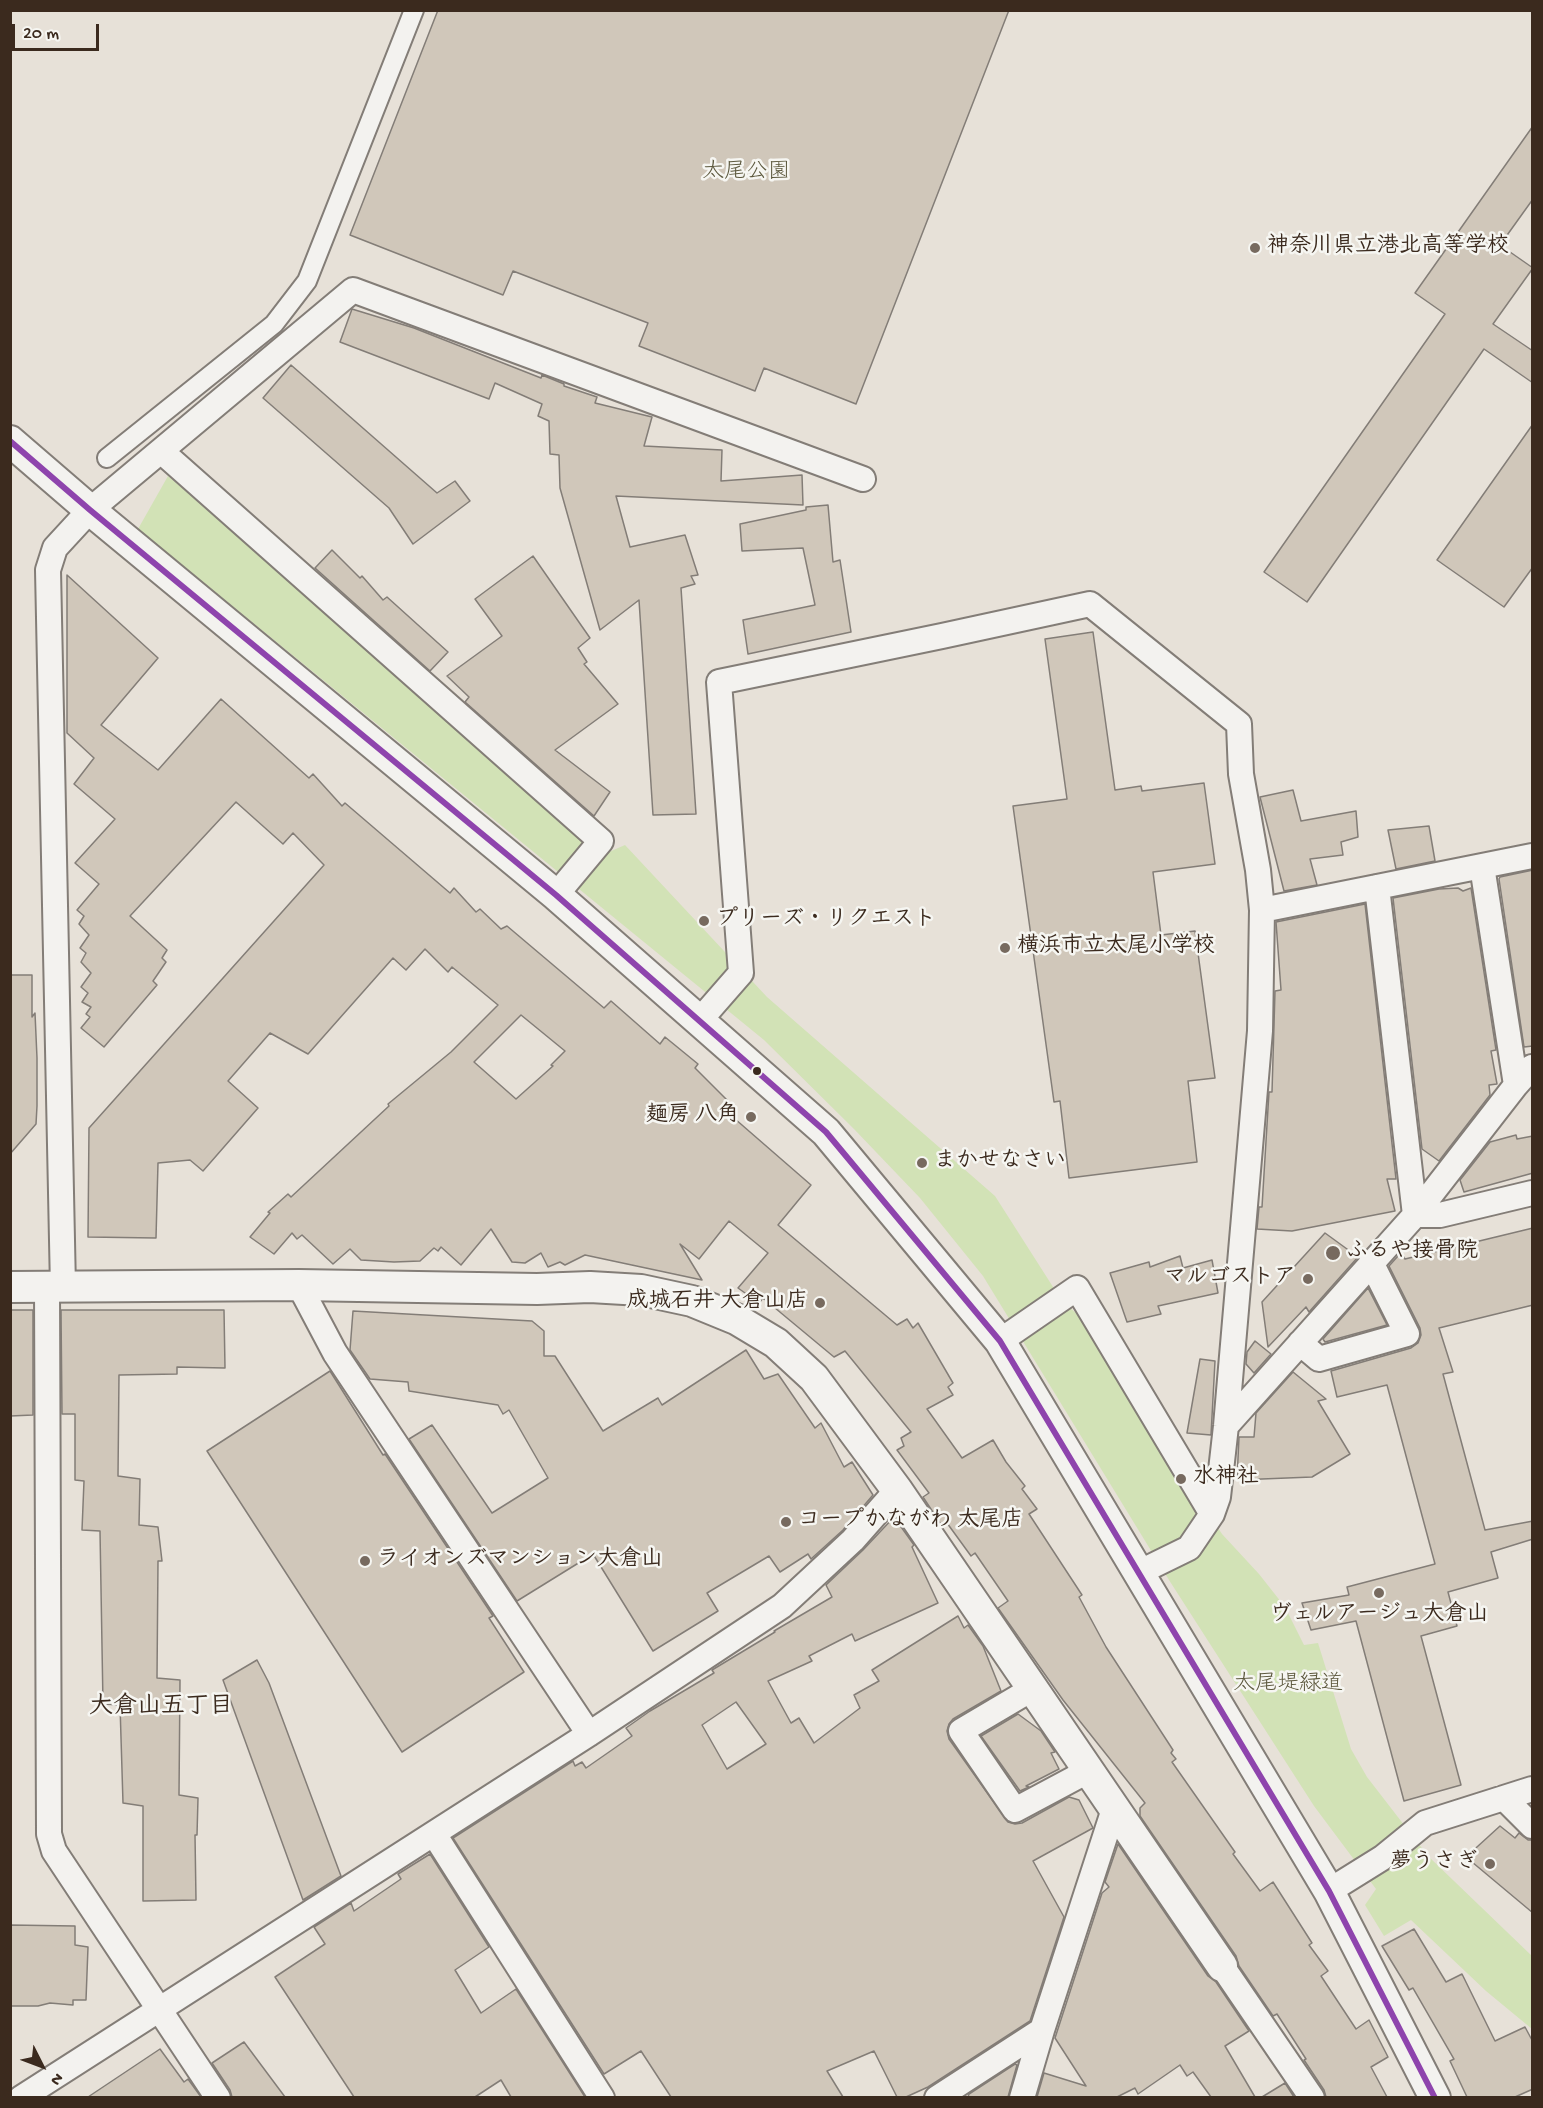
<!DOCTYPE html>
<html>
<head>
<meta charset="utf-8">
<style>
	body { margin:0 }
	#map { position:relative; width:1543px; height:2108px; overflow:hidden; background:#e7e1d8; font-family:"Gochi Hand",sans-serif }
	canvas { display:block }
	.frame { position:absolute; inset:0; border:12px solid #3b2a1e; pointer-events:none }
	.north { position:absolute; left:12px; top:2036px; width:60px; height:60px; -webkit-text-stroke:4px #f6f6f2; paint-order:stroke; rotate:132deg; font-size:16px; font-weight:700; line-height:24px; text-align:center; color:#3b2a1e }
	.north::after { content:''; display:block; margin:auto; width:21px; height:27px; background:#3b2a1e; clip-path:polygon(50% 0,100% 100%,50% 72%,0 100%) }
	.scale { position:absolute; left:12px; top:24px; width:87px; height:27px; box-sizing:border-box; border:3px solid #3b2a1e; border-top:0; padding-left:8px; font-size:18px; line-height:21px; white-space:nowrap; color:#3b2a1e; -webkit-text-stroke:4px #f6f6f2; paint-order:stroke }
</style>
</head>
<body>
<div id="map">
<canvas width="1543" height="2108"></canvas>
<div class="frame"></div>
<div class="north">N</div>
<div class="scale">20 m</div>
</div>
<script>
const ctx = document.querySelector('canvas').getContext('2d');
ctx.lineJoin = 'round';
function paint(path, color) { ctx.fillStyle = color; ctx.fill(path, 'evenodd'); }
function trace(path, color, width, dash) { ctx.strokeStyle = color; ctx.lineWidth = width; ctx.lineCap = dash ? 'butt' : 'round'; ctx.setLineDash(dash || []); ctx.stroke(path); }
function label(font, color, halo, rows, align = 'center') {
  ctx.font = font + ' "Gochi Hand","Klee One",sans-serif'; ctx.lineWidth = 5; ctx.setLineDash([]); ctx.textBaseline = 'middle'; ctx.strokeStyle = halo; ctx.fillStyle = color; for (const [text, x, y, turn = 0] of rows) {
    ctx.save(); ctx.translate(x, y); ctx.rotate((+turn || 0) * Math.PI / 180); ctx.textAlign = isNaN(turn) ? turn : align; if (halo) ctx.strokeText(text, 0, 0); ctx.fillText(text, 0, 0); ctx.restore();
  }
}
paint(new Path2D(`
	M 168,476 L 609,852 L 625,845 L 767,997 L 995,1196 L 1062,1301 L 1076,1313 L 1222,1534 L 1259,1574 L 1285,1607 L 1304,1645 L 1318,1643 L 1351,1749 L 1367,1777 L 1428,1856 L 1532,1956 L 1532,2029 L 1486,1991 L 1411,1920 L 1384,1936 L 1365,1905 L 1376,1889 L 1314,1806 L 1169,1580 L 983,1276 L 920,1198 L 854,1129 L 764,1040 L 138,529 Z`), '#d2e2b6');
const building = new Path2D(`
	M 438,10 L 1009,10 L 856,404 L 764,368 L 755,391 L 639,346 L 648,323 L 513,271 L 503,295 L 350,235 Z
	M 1533,126 L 1533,199 L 1500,245 L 1533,268 L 1493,324 L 1533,351 L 1533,383 L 1484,349 L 1307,602 L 1264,572 L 1445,314 L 1415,293 Z
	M 352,309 L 414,328 L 541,378 L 542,375 L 564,384 L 564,386 L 597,397 L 595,403 L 652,417 L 644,446 L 722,450 L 721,481 L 802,475 L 803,505 L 616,496 L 630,547 L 685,535 L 698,575 L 691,576 L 695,584 L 681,588 L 696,814 L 653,815 L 639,600 L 600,630 L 560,488 L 559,455 L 550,454 L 549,421 L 538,416 L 542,404 L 495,383 L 489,399 L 340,342 Z
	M 291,365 L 437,493 L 455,481 L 470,501 L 413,544 L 389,508 L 263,398 Z
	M 1533,424 L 1533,567 L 1504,607 L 1437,560 Z
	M 828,505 L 833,562 L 840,560 L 851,632 L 748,654 L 743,620 L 815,605 L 803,548 L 742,551 L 740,524 L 806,510 L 806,507 Z
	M 332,550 L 360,578 L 362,576 L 383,600 L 387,597 L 448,652 L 430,671 L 315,568 Z
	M 533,556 L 590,638 L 578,648 L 587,662 L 584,664 L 618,704 L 555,750 L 610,792 L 594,816 L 465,702 L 469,697 L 447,676 L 502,636 L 475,599 Z
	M 67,575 L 158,658 L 101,725 L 158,770 L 221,699 L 309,778 L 313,774 L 342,806 L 345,803 L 450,893 L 454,888 L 476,912 L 480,909 L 501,929 L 507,926 L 604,1008 L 611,1001 L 660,1044 L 665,1037 L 698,1064 L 695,1068 L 733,1106 L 727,1112 L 811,1185 L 778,1225 L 897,1325 L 907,1319 L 913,1328 L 918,1323 L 953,1383 L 948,1387 L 953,1395 L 927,1409 L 962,1458 L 993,1440 L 1006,1462 L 1025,1486 L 1022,1489 L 1037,1509 L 1029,1514 L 1082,1595 L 1079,1597 L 1106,1647 L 1173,1750 L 1171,1753 L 1176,1759 L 1172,1762 L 1235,1852 L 1233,1854 L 1260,1891 L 1273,1882 L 1312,1943 L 1309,1945 L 1328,1971 L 1321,1976 L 1356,2029 L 1369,2020 L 1388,2057 L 1371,2067 L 1387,2097 L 1326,2097 L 1324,2090 L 1304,2060 L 1306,2059 L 1277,2014 L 1273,2016 L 1239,1966 L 1236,1956 L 1140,1816 L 1140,1808 L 1145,1803 L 1063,1700 L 998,1608 L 1008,1601 L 975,1553 L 971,1556 L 947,1523 L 942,1526 L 923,1497 L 929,1493 L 897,1450 L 904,1446 L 901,1438 L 911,1432 L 845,1351 L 834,1357 L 763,1298 L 759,1303 L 738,1288 L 768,1253 L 729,1221 L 699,1259 L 680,1244 L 702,1280 L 585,1255 L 565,1265 L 560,1262 L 548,1267 L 541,1253 L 525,1263 L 512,1262 L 491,1229 L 461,1265 L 441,1247 L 438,1251 L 434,1248 L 420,1261 L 394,1262 L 361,1260 L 350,1249 L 333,1264 L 302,1235 L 297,1239 L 292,1233 L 274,1254 L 250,1237 L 270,1213 L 268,1212 L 288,1194 L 291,1197 L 389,1106 L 388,1104 L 451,1052 L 498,1005 L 452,967 L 448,972 L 425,949 L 406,970 L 393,958 L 308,1054 L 270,1033 L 228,1081 L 258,1108 L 203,1171 L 190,1160 L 158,1163 L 156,1238 L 88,1237 L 89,1128 L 324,865 L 293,833 L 283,844 L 236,802 L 130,916 L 167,950 L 162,958 L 166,962 L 153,981 L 157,985 L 104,1047 L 81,1028 L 90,1017 L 86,1014 L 91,1007 L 82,1002 L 88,993 L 81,987 L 91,973 L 81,962 L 86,953 L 80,948 L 89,935 L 79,924 L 84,916 L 77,910 L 99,884 L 75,863 L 115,819 L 74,784 L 94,758 L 67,733 ZM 521,1015 L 565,1051 L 551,1065 L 553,1066 L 516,1099 L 474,1062 Z
	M 1093,632 L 1115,790 L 1141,786 L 1142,791 L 1204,783 L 1215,864 L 1153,872 L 1161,935 L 1195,931 L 1215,1078 L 1188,1081 L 1197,1162 L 1069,1178 L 1060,1101 L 1054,1102 L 1013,806 L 1067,799 L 1045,639 Z
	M 1293,790 L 1301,821 L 1356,811 L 1358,837 L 1341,842 L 1343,855 L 1310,859 L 1317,885 L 1284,891 L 1260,797 Z
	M 1429,826 L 1435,861 L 1396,869 L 1388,830 Z
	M 1533,870 L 1533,1046 L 1524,1047 L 1499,879 L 1500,877 Z
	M 1458,888 L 1463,891 L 1471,888 L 1496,1050 L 1491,1051 L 1497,1084 L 1489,1085 L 1490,1095 L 1439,1161 L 1422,1149 L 1393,898 L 1439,889 Z
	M 1365,904 L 1396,1179 L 1387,1179 L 1395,1211 L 1292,1231 L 1257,1229 L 1259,1207 L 1262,1207 L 1269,1092 L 1272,1092 L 1275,991 L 1281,990 L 1276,922 Z
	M 10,975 L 32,975 L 32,1017 L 35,1013 L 37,1058 L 37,1106 L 36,1124 L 10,1154 Z
	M 1516,1135 L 1517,1139 L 1533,1136 L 1533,1173 L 1464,1192 L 1460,1180 L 1490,1142 Z
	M 1533,1228 L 1533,1305 L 1439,1328 L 1453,1372 L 1443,1374 L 1485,1530 L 1533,1521 L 1533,1539 L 1491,1552 L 1498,1578 L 1448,1592 L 1457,1626 L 1421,1636 L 1461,1785 L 1404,1801 L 1356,1621 L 1311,1630 L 1302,1603 L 1349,1595 L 1347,1587 L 1435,1564 L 1387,1385 L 1337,1397 L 1331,1371 L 1411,1348 L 1418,1343 L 1421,1335 L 1420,1328 L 1389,1266 L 1398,1256 L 1402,1254 L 1405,1259 Z
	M 1325,1233 L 1358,1257 L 1309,1312 L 1306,1307 L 1268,1347 L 1262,1302 Z
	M 1180,1256 L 1183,1268 L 1212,1260 L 1218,1293 L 1158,1306 L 1161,1314 L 1127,1322 L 1110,1273 L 1149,1262 L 1150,1267 Z
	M 1368,1288 L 1387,1325 L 1325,1342 L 1323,1339 Z
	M 10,1310 L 33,1310 L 33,1415 L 10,1416 Z
	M 61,1310 L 224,1310 L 225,1368 L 177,1367 L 177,1374 L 119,1375 L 118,1476 L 140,1479 L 139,1525 L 158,1527 L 162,1561 L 158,1561 L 157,1678 L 180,1680 L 179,1795 L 198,1798 L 197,1835 L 195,1835 L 196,1900 L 143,1901 L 143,1806 L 123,1803 L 120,1705 L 103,1704 L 100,1531 L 82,1530 L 84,1481 L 75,1480 L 75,1414 L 62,1414 Z
	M 353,1311 L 532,1321 L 544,1331 L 544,1356 L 555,1356 L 603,1431 L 658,1398 L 662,1405 L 746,1350 L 764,1379 L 778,1374 L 815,1428 L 821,1423 L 844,1467 L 852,1462 L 873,1495 L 843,1530 L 811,1559 L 808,1554 L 780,1572 L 769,1556 L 707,1593 L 718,1611 L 653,1651 L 593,1554 L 517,1601 L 409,1439 L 432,1425 L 492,1513 L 548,1478 L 509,1410 L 503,1414 L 498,1405 L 409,1391 L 408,1382 L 370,1379 L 350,1350 Z
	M 1255,1341 L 1271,1354 L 1254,1373 L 1246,1364 L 1247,1352 Z
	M 1200,1359 L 1215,1361 L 1211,1435 L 1187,1433 Z
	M 330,1371 L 383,1455 L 385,1454 L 493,1616 L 489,1618 L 524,1672 L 402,1752 L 207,1451 Z
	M 1293,1372 L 1326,1399 L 1318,1401 L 1350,1454 L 1312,1477 L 1237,1480 L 1239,1437 L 1254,1437 L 1256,1413 Z
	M 894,1517 L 914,1545 L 912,1547 L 938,1603 L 855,1641 L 852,1634 L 809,1656 L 812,1661 L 768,1681 L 791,1723 L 799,1718 L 814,1743 L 860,1708 L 854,1695 L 879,1681 L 872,1670 L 958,1616 L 964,1628 L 968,1625 L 983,1646 L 1001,1691 L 953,1719 L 949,1724 L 947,1731 L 949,1739 L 1008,1822 L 1015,1824 L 1022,1823 L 1069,1797 L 1079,1800 L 1093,1828 L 1033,1861 L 1064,1917 L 1030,2021 L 928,2087 L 906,2097 L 897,2097 L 874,2051 L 827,2071 L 843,2097 L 671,2097 L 641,2051 L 604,2074 L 453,1838 L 573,1761 L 575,1766 L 582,1762 L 586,1768 L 632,1736 L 626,1728 L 650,1711 L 714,1673 L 712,1670 L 775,1632 L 774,1631 L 832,1597 L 826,1585 L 863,1550 ZM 736,1702 L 766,1744 L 727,1769 L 702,1725 Z
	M 257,1660 L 269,1683 L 341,1876 L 303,1900 L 223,1680 Z
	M 1018,1714 L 1041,1731 L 1055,1752 L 1051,1753 L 1059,1769 L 1026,1786 L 1029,1787 L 1020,1791 L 981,1736 Z
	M 1500,1826 L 1515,1838 L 1519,1833 L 1528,1840 L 1533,1840 L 1533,1913 L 1466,1857 Z
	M 1118,1844 L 1208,1976 L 1216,1982 L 1249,2031 L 1225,2046 L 1255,2097 L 1211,2097 L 1193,2072 L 1187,2076 L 1180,2065 L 1138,2094 L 1135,2088 L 1117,2097 L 1037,2097 L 1044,2073 L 1086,2086 L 1055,2038 L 1102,1893 L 1109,1887 L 1105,1882 Z
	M 430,1854 L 489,1947 L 455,1970 L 481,2013 L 516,1989 L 585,2097 L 511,2097 L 501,2080 L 475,2097 L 354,2097 L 275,1977 L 325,1944 L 314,1927 L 351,1903 L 354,1911 L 401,1879 L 398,1874 Z
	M 10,1925 L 75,1926 L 75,1945 L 88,1947 L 86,2000 L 73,2000 L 73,2005 L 50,2003 L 38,2006 L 10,2006 Z
	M 1414,1929 L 1446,1982 L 1462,1974 L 1495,2041 L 1525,2027 L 1533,2042 L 1533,2089 L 1515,2097 L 1467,2097 L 1450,2061 L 1454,2059 L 1413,1988 L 1409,1990 L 1382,1946 Z
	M 244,2042 L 285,2097 L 232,2097 L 230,2090 L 212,2063 Z
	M 160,2049 L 184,2082 L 188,2079 L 201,2097 L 88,2097 Z
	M 1015,2064 L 1017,2065 L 1008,2097 L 968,2097 L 969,2094 Z
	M 1285,2083 L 1294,2097 L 1262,2097 Z`);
paint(building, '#d0c7ba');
trace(building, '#837d77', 1.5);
const pedestrian = new Path2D(`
	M 107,458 L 274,324 L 307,281 L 414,10`);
const minor = new Path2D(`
	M 161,451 L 601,841 L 556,895
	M 1482,866 L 1516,1085
	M 1377,887 L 1415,1215
	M 1262,910 L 1532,856
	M 700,1020 L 741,973 L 719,682 L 942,636 L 1090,604 L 1239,724 L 1241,774 L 1258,870 L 1262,910 L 1260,1031 L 1226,1426 L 1218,1497 L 1212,1514 L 1189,1548 L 1138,1573
	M 1415,1215 L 1440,1215 L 1532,1193
	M 299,1285 L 335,1353 L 589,1734
	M 47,1288 L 49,1834 L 54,1851 L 218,2098
	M 63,1288 L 48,570 L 55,548 L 90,510 L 353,290 L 863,479
	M 1000,1341 L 1077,1288 L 1212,1514
	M 1300,1343 L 1319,1359 L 1407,1334 L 1371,1262
	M 1226,1426 L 1415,1215 L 1516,1085 L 1532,1067
	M 1032,1689 L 961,1731 L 1015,1810 L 1088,1771
	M 1504,1798 L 1532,1826
	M 434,1834 L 602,2098
	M 1329,1891 L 1382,1858 L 1425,1823 L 1532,1789
	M 1222,1966 L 1312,2098
	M 21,2098 L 589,1734 L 782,1606 L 853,1540 L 897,1490
	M 937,2098 L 1042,2030
	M 1022,2098 L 1042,2030 L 1114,1809`);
const tertiary = new Path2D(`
	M 10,441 L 90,510 L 556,895 L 826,1132 L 1000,1341 L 1329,1891 L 1435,2098
	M 10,1287 L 299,1285 L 537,1289 L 590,1287 L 641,1290 L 692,1301 L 736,1319 L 776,1343 L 814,1378 L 897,1490 L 1222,1966`);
trace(pedestrian, '#837d77', 22);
trace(minor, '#837d77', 28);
trace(tertiary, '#837d77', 34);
trace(pedestrian, '#f3f2ef', 18);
trace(minor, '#f3f2ef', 24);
trace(tertiary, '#f3f2ef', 30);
trace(new Path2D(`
	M 10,441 L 90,510 L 556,895 L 826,1132 L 1000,1341 L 1329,1891 L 1435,2098`), '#8e44ad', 6);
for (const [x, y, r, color] of [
	[1255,248,6,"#776a5f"],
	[704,921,6,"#776a5f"],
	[1005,948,6,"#776a5f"],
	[757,1071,5,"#3b2a1e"],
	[751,1117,6,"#776a5f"],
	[922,1163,6,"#776a5f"],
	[1333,1253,8,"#776a5f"],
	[1308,1279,6,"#776a5f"],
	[820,1303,6,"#776a5f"],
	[1181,1479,6,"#776a5f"],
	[786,1522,6,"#776a5f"],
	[365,1561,6,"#776a5f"],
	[1379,1593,6,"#776a5f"],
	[1490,1864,6,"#776a5f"]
]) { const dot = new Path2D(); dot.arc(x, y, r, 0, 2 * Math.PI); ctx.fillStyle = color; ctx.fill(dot); trace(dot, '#f6f6f2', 2); }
label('22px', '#5c583d', '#f6f6f2', [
	["太尾公園",746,174],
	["太尾堤緑道",1288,1686]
]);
label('bold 22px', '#3b2a1e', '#f6f6f2', [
	["神奈川県立港北高等学校",1267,248],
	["プリーズ・リクエスト",716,921],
	["横浜市立太尾小学校",1017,948],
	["麺房 八角",739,1117,"right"],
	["まかせなさい",934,1163],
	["ふるや接骨院",1346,1253],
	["マルゴストア",1296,1279,"right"],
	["成城石井 大倉山店",808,1303,"right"],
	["水神社",1193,1479],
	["コープかながわ 太尾店",798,1522],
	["ライオンズマンション大倉山",377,1561],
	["ヴェルアージュ大倉山",1379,1616,"center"],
	["夢うさぎ",1478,1864,"right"]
], 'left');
label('bold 24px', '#3b2a1e', '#f6f6f2', [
	["大倉山五丁目",161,1708]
]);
</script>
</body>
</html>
